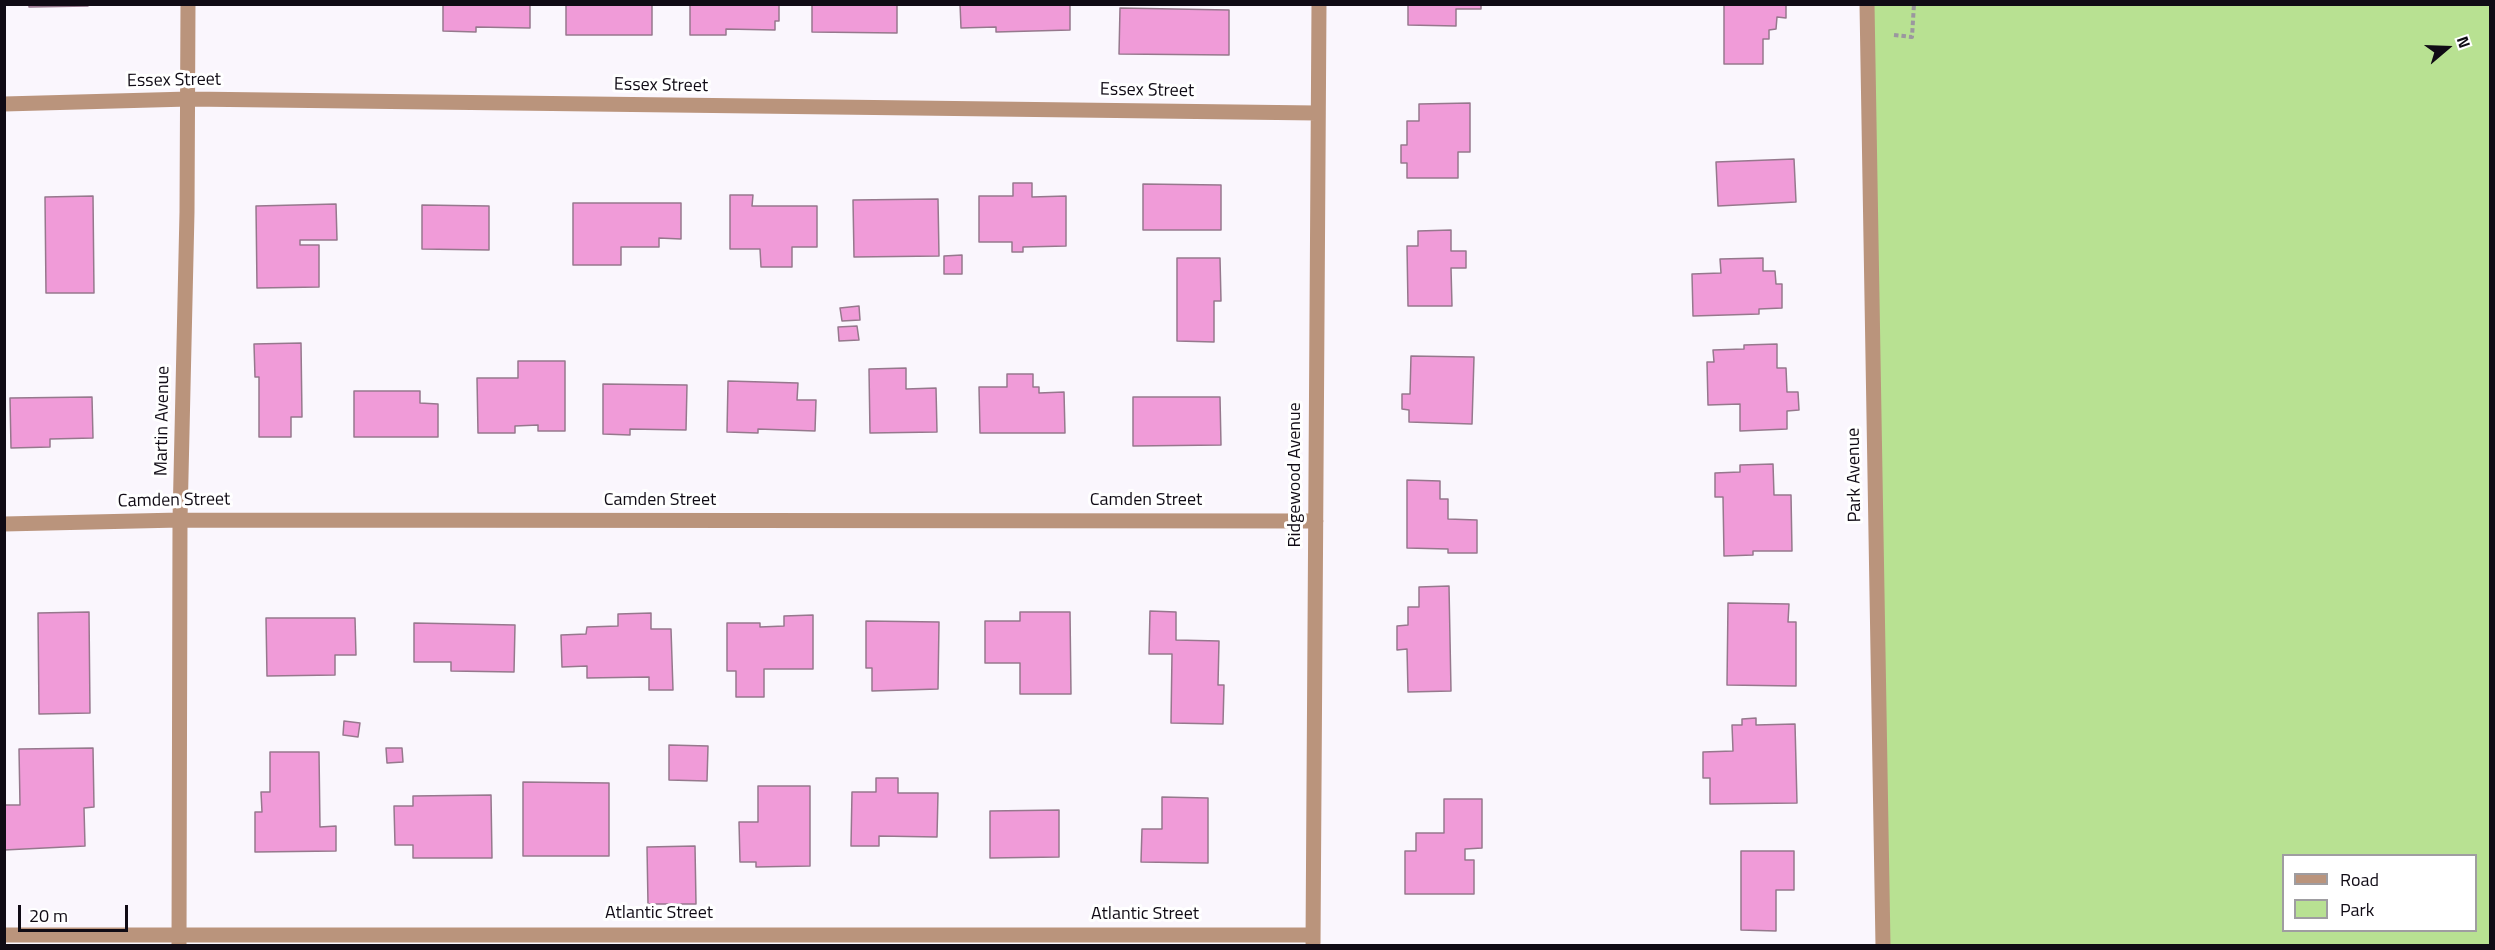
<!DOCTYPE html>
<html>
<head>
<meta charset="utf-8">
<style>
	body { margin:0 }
	#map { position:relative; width:2495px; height:950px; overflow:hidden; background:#faf6fd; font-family:"Titillium Web",sans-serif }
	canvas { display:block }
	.frame { position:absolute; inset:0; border:6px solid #100b15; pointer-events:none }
	.legend { position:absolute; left:2282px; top:854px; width:195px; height:78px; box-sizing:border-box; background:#fff; border:2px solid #9f9da1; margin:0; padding:8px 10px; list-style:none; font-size:18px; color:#100b15 }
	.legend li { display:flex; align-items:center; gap:12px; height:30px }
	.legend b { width:30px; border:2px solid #9f9da1 }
	.north { position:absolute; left:2417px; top:18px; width:60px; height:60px; -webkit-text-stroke:4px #fff; paint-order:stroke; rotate:71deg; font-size:16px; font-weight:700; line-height:24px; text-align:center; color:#100b15 }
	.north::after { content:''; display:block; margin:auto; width:21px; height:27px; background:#100b15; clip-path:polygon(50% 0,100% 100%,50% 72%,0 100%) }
	.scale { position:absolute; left:18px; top:905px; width:110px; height:27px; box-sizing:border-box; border:3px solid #100b15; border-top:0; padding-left:8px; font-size:18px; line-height:21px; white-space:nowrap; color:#100b15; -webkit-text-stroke:4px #fff; paint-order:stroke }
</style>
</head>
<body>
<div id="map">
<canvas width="2495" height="950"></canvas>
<div class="frame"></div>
<ul class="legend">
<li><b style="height:8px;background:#ba947c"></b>Road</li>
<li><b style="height:16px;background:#b8e192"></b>Park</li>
</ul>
<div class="north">N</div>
<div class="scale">20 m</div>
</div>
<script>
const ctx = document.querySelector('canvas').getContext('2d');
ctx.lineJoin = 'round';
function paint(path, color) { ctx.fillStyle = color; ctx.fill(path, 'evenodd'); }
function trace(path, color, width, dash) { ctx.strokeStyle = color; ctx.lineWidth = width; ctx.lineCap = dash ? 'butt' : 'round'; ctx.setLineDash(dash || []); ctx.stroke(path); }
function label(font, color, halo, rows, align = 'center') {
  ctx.font = font + ' "Titillium Web",sans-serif'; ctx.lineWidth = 6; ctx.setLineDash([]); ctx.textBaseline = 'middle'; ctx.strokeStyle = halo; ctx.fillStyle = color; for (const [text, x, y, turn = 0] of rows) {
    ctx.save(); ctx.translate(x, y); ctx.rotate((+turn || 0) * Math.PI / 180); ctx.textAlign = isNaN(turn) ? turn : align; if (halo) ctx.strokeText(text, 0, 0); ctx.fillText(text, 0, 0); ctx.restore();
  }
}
paint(new Path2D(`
	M 1867,4 L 2490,5 L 2490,945 L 1883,945 ZM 2284,856 L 2476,856 L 2476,930 L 2284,930 Z`), '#b8e192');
const building = new Path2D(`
	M 29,4 L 88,4 L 88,6 L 29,7 Z
	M 443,4 L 530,4 L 530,28 L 476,27 L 476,32 L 443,31 Z
	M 566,4 L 652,4 L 652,35 L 566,35 Z
	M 690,4 L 779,4 L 779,21 L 775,21 L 775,30 L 726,29 L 726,35 L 690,35 Z
	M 812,4 L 897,4 L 897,33 L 812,32 Z
	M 960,4 L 1070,4 L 1070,30 L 996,32 L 996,27 L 961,28 Z
	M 1408,4 L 1481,4 L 1481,9 L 1456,9 L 1456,26 L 1408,25 Z
	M 1724,4 L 1786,4 L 1786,18 L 1777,17 L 1776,29 L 1769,30 L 1769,39 L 1763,39 L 1763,64 L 1724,64 Z
	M 1120,8 L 1229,10 L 1229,55 L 1119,54 Z
	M 1470,103 L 1470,152 L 1458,152 L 1458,178 L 1407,178 L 1407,163 L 1401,163 L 1401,145 L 1407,145 L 1407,121 L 1419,121 L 1419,104 Z
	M 1794,159 L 1796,202 L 1718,206 L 1716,162 Z
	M 1013,183 L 1032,183 L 1032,197 L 1066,196 L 1066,246 L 1023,247 L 1023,252 L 1012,252 L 1012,242 L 979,242 L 979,196 L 1013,196 Z
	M 1143,184 L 1221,185 L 1221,230 L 1143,230 Z
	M 730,195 L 753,195 L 752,206 L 817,206 L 817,247 L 792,247 L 792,267 L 761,267 L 760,249 L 730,249 Z
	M 93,196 L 94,293 L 46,293 L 45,197 Z
	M 938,199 L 939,256 L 854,257 L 853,200 Z
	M 573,203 L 681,203 L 681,239 L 659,238 L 659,247 L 621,247 L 621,265 L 573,265 Z
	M 336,204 L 337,240 L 300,240 L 300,245 L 319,245 L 319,287 L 257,288 L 256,206 Z
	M 422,205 L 489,206 L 489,250 L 422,249 Z
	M 1451,230 L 1451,251 L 1466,251 L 1466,268 L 1451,268 L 1452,306 L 1408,306 L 1407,246 L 1418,246 L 1418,231 Z
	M 962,255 L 962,274 L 944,274 L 944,256 Z
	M 1177,258 L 1220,258 L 1221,301 L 1214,301 L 1214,342 L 1177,341 Z
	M 1763,258 L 1763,271 L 1775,271 L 1776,284 L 1782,284 L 1782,308 L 1759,309 L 1759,314 L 1693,316 L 1692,274 L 1721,273 L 1720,259 Z
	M 859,306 L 860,320 L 842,321 L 840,308 Z
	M 857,326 L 859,340 L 839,341 L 838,327 Z
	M 301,343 L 302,417 L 291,417 L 291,437 L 259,437 L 259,377 L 255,377 L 254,344 Z
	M 1777,344 L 1777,368 L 1786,368 L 1787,392 L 1798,392 L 1799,410 L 1787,411 L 1787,429 L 1740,431 L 1740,404 L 1708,405 L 1707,362 L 1714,362 L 1713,350 L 1744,349 L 1744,345 Z
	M 1411,356 L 1474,357 L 1472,424 L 1409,422 L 1409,410 L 1402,409 L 1402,394 L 1410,394 Z
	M 518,361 L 565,361 L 565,431 L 538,431 L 538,425 L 515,426 L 515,433 L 478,433 L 477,378 L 518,378 Z
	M 906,368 L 906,389 L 936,388 L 937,432 L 870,433 L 869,369 Z
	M 1007,374 L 1033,374 L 1033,387 L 1039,387 L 1039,393 L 1064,392 L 1065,433 L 980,433 L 979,387 L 1007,387 Z
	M 728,381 L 798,383 L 797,400 L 816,400 L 815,431 L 758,429 L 758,433 L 727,432 Z
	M 603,384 L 687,385 L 686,430 L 630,429 L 630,435 L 603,434 Z
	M 354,391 L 420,391 L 420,403 L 438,404 L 438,437 L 354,437 Z
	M 92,397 L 93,438 L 50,439 L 50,447 L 11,448 L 10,398 Z
	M 1133,397 L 1220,397 L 1221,445 L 1133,446 Z
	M 1773,464 L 1774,495 L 1791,495 L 1792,551 L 1753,551 L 1753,555 L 1724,556 L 1723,497 L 1715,497 L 1715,473 L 1740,472 L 1740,465 Z
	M 1407,480 L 1440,481 L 1440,499 L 1448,499 L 1448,519 L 1477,520 L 1477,553 L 1448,553 L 1448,549 L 1407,548 Z
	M 1449,586 L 1451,691 L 1408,692 L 1407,649 L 1397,650 L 1397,626 L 1408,625 L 1408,607 L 1419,607 L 1419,587 Z
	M 1728,603 L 1789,604 L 1788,622 L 1796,622 L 1796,686 L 1727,685 Z
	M 1150,611 L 1176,612 L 1176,640 L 1219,641 L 1218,685 L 1224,685 L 1223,724 L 1171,723 L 1172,654 L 1149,654 Z
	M 89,612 L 90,713 L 39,714 L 38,613 Z
	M 1020,612 L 1070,612 L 1071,694 L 1020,694 L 1020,663 L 985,663 L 985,621 L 1020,621 Z
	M 651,613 L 651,629 L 671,629 L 673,690 L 649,690 L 649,677 L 587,678 L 587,666 L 562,667 L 561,635 L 586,634 L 587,627 L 618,626 L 618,614 Z
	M 813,615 L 813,669 L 764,669 L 764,697 L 736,697 L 736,671 L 727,671 L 727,623 L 760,623 L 760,627 L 784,626 L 784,616 Z
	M 266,618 L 355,618 L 356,655 L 335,655 L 335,675 L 267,676 Z
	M 866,621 L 939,622 L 938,689 L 872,691 L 872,668 L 866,668 Z
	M 414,623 L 515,625 L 514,672 L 451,671 L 451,662 L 414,662 Z
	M 1756,718 L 1756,725 L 1795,724 L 1797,803 L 1710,804 L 1710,778 L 1703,778 L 1703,752 L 1733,751 L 1732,725 L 1742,725 L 1742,719 Z
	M 344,721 L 360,723 L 358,737 L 343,735 Z
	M 669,745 L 708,746 L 707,781 L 669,780 Z
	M 93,748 L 94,807 L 84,808 L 85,846 L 4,850 L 4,805 L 20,805 L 19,749 Z
	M 386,748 L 402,748 L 403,762 L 387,763 Z
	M 270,752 L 319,752 L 320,827 L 336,826 L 336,851 L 255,852 L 255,812 L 262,812 L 261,792 L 270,792 Z
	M 876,778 L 898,778 L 898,793 L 938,793 L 937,837 L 879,836 L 879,846 L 851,846 L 852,792 L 876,792 Z
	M 523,782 L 609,783 L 609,856 L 523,856 Z
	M 758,786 L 810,786 L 810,866 L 756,867 L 756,862 L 740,862 L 739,822 L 758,822 Z
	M 491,795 L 492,858 L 413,858 L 413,845 L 395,845 L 394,806 L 413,806 L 413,796 Z
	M 1162,797 L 1208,798 L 1208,863 L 1141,862 L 1142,829 L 1162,829 Z
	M 1444,799 L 1482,799 L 1482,848 L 1465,849 L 1465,860 L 1474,860 L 1474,894 L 1405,894 L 1405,851 L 1416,851 L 1416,833 L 1444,833 Z
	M 1059,810 L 1059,857 L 990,858 L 990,811 Z
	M 695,846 L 696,904 L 648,904 L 647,847 Z
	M 1741,851 L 1794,851 L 1794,890 L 1776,890 L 1776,931 L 1741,930 Z`);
paint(building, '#f09bd8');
trace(building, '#96788d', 1.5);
trace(new Path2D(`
	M 1894,35 L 1912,37 L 1914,4`), '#9b979f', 4, [4.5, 3]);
trace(new Path2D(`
	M 1867,4 L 1883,946
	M 4,104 L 189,99 L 1317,113
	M 4,524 L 180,520 L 1316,521
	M 4,935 L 1313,935
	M 1313,943 L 1319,4
	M 179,946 L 180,520 L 187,212 L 188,4`), '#ba947c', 15);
label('18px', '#100b15', '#fff', [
	["Essex Street",174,81,-1],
	["Essex Street",661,86,1],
	["Essex Street",1147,91,1],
	["Martin Avenue",163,421,-89],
	["Ridgewood Avenue",1296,475,-90],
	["Park Avenue",1855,475,-91],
	["Camden Street",174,501,-1],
	["Camden Street",660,501],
	["Camden Street",1146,501],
	["Atlantic Street",659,914],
	["Atlantic Street",1145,915]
]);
</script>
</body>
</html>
